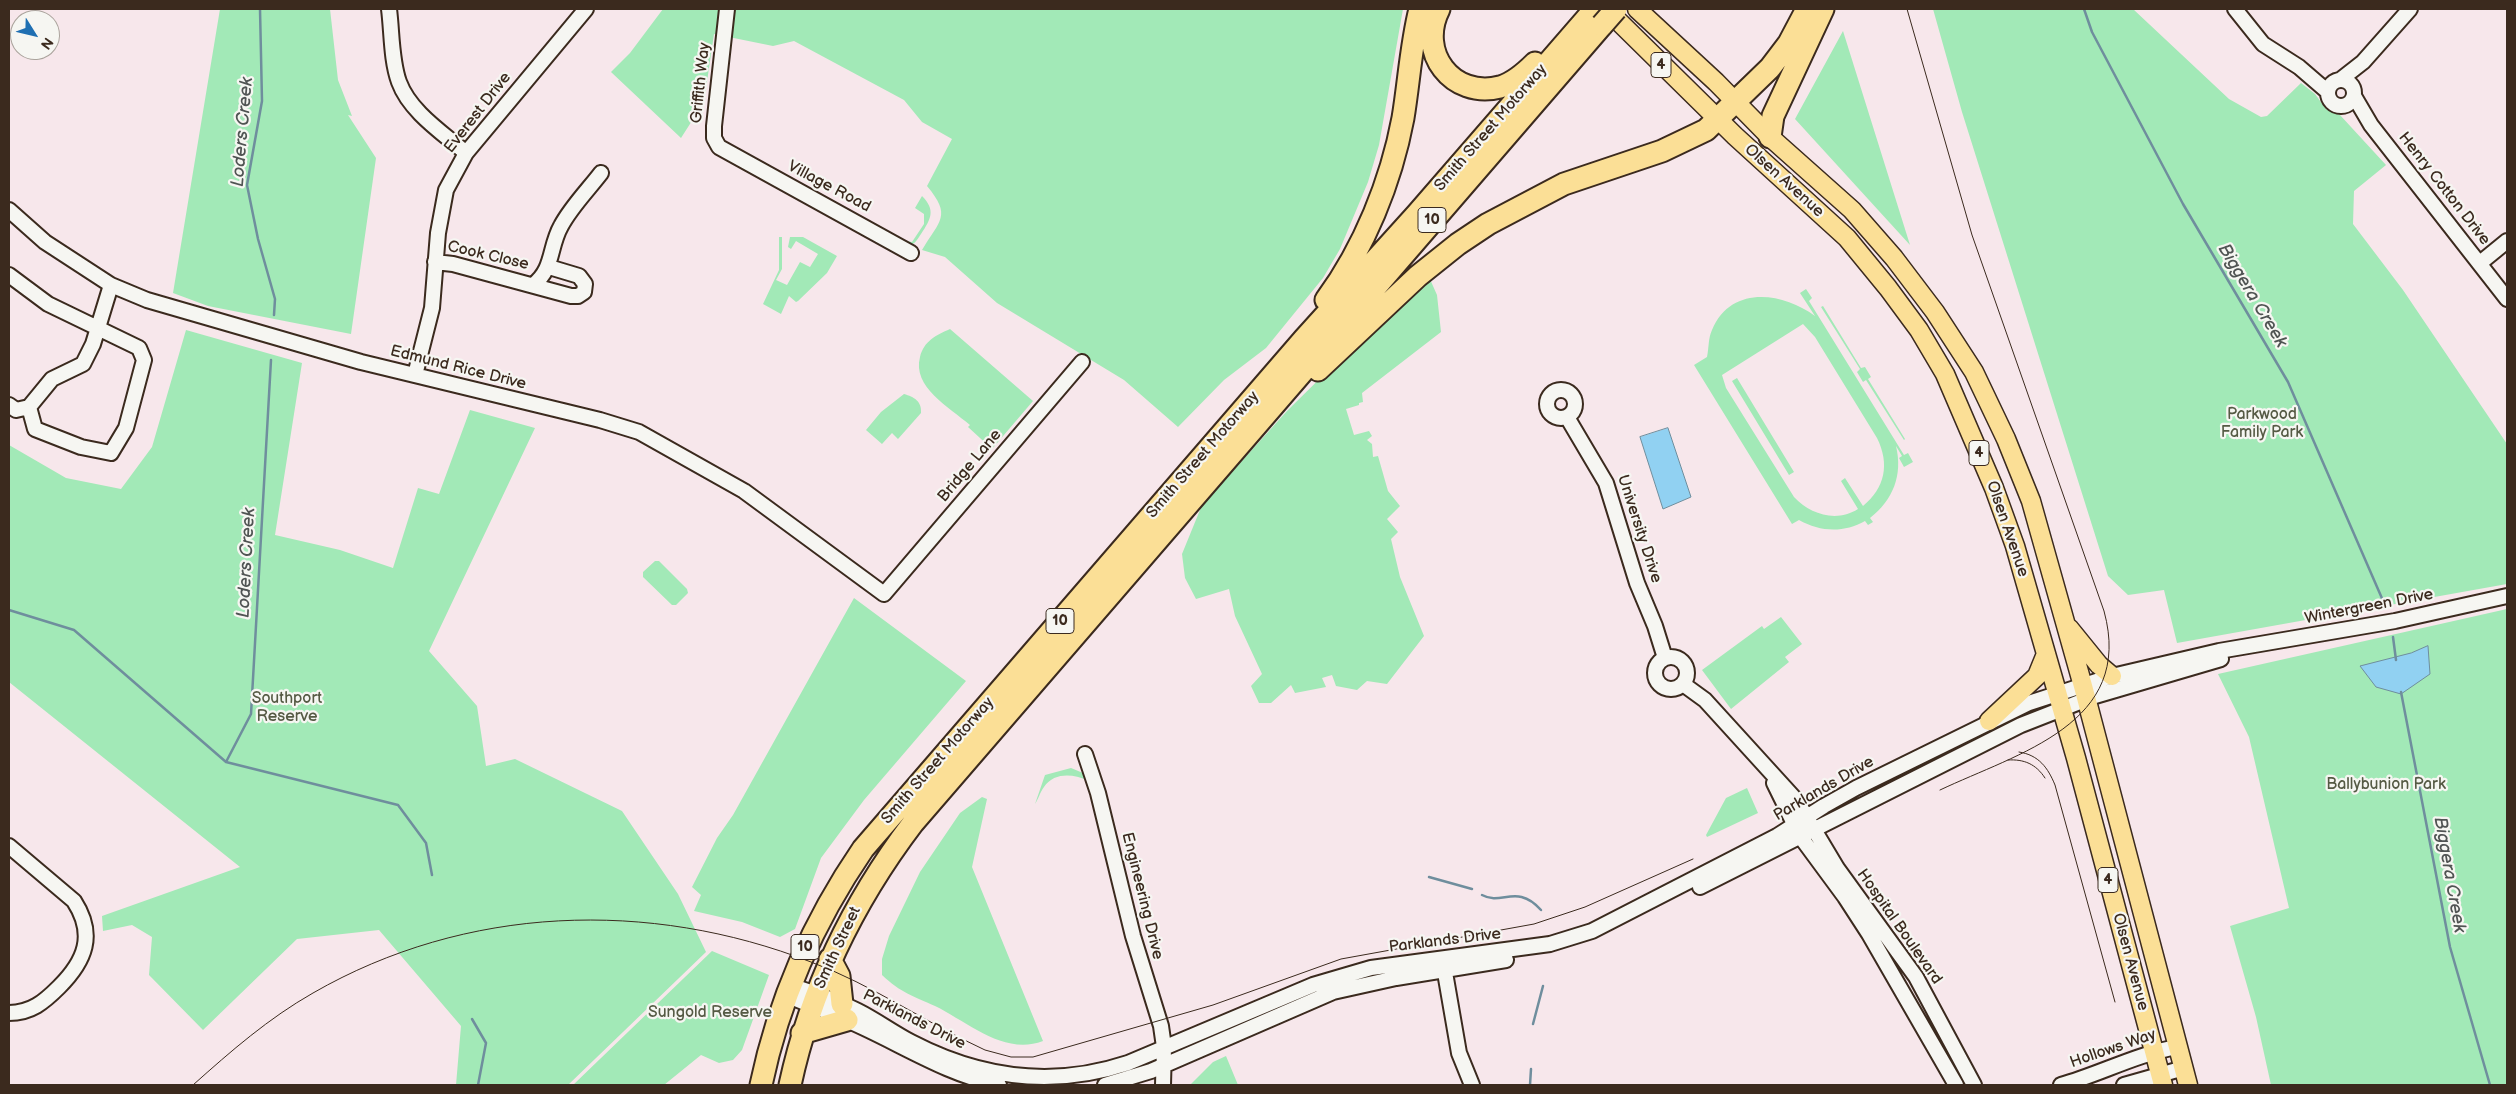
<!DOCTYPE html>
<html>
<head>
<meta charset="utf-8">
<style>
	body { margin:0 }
	#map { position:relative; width:2516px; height:1094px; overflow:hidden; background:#f7e7eb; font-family:"Balsamiq Sans",sans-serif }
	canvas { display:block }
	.frame { position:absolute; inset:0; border:10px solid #3b2a1e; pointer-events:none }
	.north { position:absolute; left:10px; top:10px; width:50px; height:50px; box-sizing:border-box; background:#f6f6f2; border:1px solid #aba49d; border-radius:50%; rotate:126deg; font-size:14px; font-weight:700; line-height:20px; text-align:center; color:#3b2a1e }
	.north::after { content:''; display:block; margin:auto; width:18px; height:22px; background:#1f6fb2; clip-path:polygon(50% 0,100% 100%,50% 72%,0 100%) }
</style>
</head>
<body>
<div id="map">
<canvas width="2516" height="1094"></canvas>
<div class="frame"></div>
<div class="north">N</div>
</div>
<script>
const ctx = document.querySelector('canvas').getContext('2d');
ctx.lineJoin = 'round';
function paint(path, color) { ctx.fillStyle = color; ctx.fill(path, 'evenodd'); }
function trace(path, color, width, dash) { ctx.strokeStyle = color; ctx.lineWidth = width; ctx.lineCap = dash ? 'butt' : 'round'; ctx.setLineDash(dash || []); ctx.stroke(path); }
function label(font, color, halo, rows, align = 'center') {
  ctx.font = font + ' "Balsamiq Sans",sans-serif'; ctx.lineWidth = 4.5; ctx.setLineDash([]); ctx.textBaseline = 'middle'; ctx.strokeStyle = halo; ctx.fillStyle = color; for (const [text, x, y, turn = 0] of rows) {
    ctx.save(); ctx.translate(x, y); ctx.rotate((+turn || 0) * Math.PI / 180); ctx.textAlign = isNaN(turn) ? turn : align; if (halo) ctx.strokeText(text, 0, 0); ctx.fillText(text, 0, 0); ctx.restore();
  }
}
paint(new Path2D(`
	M 220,9 L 330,9 L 338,80 L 352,116 L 348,115 L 376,158 L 351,334 L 208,306 L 173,293 Z
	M 663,9 L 1403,9 L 1379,145 L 1368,182 L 1340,249 L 1323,278 L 1266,348 L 1224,380 L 1178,427 L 1124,380 L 997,303 L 945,257 L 922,250 C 940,220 952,216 927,186 L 952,139 L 922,122 L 904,100 L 794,41 L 773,46 L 714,34 L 704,102 L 681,138 L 611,72 L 630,53 Z
	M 1933,9 L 2133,9 L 2229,99 L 2261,117 L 2267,116 L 2301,83 L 2315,94 L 2326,109 L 2340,115 L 2386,165 L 2354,191 L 2353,224 L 2403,290 L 2507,444 L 2507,584 L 2177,643 L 2164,590 L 2128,595 L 2108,576 L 1962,112 Z
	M 1843,31 L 1910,245 L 1795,119 Z
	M 922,196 C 936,210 931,219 921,234 C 918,238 916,243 911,245 L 900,240 L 912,242 L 924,224 L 924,214 L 915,208 Z
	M 779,237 L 782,237 L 782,269 L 776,280 L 787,285 L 800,262 L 810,267 L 818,254 L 796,241 L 791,249 L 788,247 L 790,237 L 803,237 L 837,256 L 827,273 L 798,301 L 796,302 L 789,296 L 781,314 L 763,304 L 779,270 Z
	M 1429,277 L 1437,295 L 1441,332 L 1362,393 L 1363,402 L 1359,403 L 1359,405 L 1346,409 L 1354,435 L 1369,431 L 1372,436 L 1367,440 L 1372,444 L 1373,457 L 1378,456 L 1388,491 L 1400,506 L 1387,519 L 1398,532 L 1391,539 L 1400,577 L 1424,636 L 1387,684 L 1367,681 L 1357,690 L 1336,686 L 1332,675 L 1322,678 L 1326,687 L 1295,693 L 1291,685 L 1271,703 L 1259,703 L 1251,686 L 1262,674 L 1235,616 L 1229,589 L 1196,599 L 1185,578 L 1182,554 L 1202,505 L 1287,411 L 1379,320 Z
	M 1806,289 L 1812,298 L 1809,301 L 1904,455 L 1908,453 L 1913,462 L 1904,467 L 1899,458 L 1902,456 L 1896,446 C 1903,475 1893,500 1870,518 L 1873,522 L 1868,525 L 1865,521 C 1844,533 1820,532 1799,520 L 1792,524 L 1694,365 L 1707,357 C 1709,347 1708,339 1712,330 C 1731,285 1782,292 1815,316 L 1800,293 ZM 1803,324 L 1815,337 L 1877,438 C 1890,464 1885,488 1863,506 L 1845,478 L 1841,481 L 1858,509 C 1836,523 1810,514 1794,497 L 1726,388 L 1722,375 Z
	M 1823,306 L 1861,368 L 1865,367 L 1871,377 L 1868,379 L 1905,439 L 1904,440 L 1866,380 L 1863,382 L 1857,372 L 1860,369 L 1821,307 Z
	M 950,329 L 1033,401 L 992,449 L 968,427 L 970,425 C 949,407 912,387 920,357 C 924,341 936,335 950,329 Z
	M 186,330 L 302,363 L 275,535 L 340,550 L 393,568 L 418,488 L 439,494 L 470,410 L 535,428 L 429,651 L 477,706 L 486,766 L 515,759 L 622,811 L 678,894 L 706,952 L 568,1085 L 456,1085 L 461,1026 L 379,930 L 297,939 L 203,1030 L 149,975 L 152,937 L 132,925 L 103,931 L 102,916 L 240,867 L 9,682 L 9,445 L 66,478 L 121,489 L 152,447 Z
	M 1737,378 L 1794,472 L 1789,475 L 1732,381 Z
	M 904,394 C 914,397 922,401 921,413 L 898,439 L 892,433 L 882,444 L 866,430 L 881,412 Z
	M 655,561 L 659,561 L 687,589 L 688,593 L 676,605 L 672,605 L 643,577 L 643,572 Z
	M 854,598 L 966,681 L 864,800 L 821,858 L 795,929 L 780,937 L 742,922 L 694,911 L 701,895 L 692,887 L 717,838 L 733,815 Z
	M 2507,609 L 2507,1085 L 2271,1085 L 2256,1017 L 2230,926 L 2289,908 L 2249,737 L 2218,674 Z
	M 1781,617 L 1802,644 L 1785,657 L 1789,662 L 1731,709 L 1702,670 L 1762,626 L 1764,629 Z
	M 1071,768 L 1083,773 L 1087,780 C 1073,774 1054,772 1044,787 C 1040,792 1038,800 1035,804 L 1045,775 Z
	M 1747,788 L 1758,813 L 1707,837 L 1706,835 L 1726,798 Z
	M 982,797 L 987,799 L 972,867 L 1043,1041 C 1004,1056 968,1022 935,1006 C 913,996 901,993 882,975 L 882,959 L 889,936 L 920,872 L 960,813 Z
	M 712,951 L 769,975 L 742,1050 L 733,1060 L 719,1063 L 701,1055 L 664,1085 L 573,1085 Z
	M 1226,1056 L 1238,1085 L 1190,1085 L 1213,1062 Z`), '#a2e9b7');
const water = new Path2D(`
	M 1668,428 L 1691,497 L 1663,509 L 1640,437 Z
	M 2428,646 L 2430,674 L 2401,694 L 2376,687 L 2360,666 L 2411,653 Z`);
paint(water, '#91d1f2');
trace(water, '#6f8e9d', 1);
trace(new Path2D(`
	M 260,9 L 262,101 L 247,185 L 258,239 L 275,299 L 274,315
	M 2084,9 L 2092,32 L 2183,204 L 2288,382 L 2384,603
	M 9,610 L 74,630 L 226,762 L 398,805 L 426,843 L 432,875
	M 2393,637 L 2396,660
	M 2401,692 L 2450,947 L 2490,1085
	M 226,762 L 251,714 L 271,360
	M 1429,877 L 1472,889
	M 1482,895 C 1502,906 1517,883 1541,910
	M 472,1019 L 486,1043 L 478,1085
	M 1533,1024 L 1543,986
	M 1530,1085 L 1531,1069`), '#6f8e9d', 2.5);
const minor = new Path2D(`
	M 389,9 C 392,32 391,60 399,82 C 410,112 443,133 466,153
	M 727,9 L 714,126 L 714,138 L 719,147 L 911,253
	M 2235,9 L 2263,44 L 2299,67 L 2328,92
	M2328 93a13 13 0 1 1 26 0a13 13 0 1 1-26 0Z
	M 2340,80 L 2363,62 L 2410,9
	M 2354,96 L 2371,125 L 2507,299
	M 9,210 L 45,242 L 111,285 L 147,300 L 361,362 L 600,420 L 639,432 L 744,491 L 884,594 L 1082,362
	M 435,262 L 453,264 L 571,296 L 578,296 L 584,292 L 585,284 L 579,276 L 549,267
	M 2480,263 L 2507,241
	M 9,275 L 48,304 L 139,348 L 144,360 L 126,428 L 111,453 L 81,447 L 35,429 L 29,407
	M 533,285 C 554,269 549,247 561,226 C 571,207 588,190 601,173
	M 415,375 L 432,308 L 438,233 L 446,190 L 466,153 L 586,9
	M1547 404a14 14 0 1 1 28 0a14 14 0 1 1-28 0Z
	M 9,405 L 16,410 L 29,407 L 52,379 L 83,364 L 93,344 L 111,285
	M 1567,417 L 1606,483 L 1637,583 L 1655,626 L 1665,658
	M1655 673a16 16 0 1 1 32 0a16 16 0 1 1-32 0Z
	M 1683,684 L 1705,700 L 1797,801 L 1837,868 L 1916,977 L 1974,1085
	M 1085,754 L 1098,793 L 1133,936 L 1161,1026 L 1164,1047 L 1163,1085
	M 1774,783 L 1800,836 L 1845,897 L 1869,934 L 1956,1085
	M 9,846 L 74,901 C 96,935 85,961 59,987 C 44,1002 31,1013 9,1013
	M 1700,887 L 2021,725 L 2095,696 L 2221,659
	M 1443,961 L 1459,1053 L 1472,1085
	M 790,985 C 813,993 836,1000 858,1011 C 876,1020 892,1032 911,1042 C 980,1078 1053,1088 1128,1063 L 1313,985 L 1371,968 L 1550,944 L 1592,931 L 1777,836 L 1824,806 L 1856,788 L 2029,703 L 2112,676 L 2219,651 L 2395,621 L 2507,596
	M 786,995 C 812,1006 839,1016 864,1028 C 909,1049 950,1075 999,1085
	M 1105,1085 L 1151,1071 L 1333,992 L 1396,978 L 1506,960
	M 2061,1085 C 2100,1074 2137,1054 2177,1047
	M 2124,1085 L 2184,1068`);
const major = new Path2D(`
	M 1606,9 L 1735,136 L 1847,238 L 1888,288 L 1919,330 L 1945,374 L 1994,488 L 2015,546 L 2076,758 L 2163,1085
	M 1637,9 L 1716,82 L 1770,137 L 1852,210 L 1894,258 L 1935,312 L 1974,372 L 2006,439 L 2031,501 L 2083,686 L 2188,1085
	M 2069,628 L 2099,665 L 2112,676
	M 1989,721 L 2037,676 L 2046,654`);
const highway = new Path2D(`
	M 1439,9 C 1417,52 1452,99 1500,87 C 1514,83 1526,72 1535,63
	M 1770,137 L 1773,116 L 1823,9
	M 1326,300 C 1364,248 1391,182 1403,118 C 1409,82 1411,44 1420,9
	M 1318,370 L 1418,276 L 1458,244 L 1488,224 L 1564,184 L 1662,151 L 1706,130 L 1770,68 L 1789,43 L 1807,9
	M 830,959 L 839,976 L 842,1004
	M 802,1033 L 847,1020
	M 761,1085 C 779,999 813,922 863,849 L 1304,339 L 1417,214 L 1595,9
	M 790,1085 C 811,988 853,902 913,823 L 1602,25`);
trace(minor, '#3b2a1e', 18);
trace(major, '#3b2a1e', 21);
trace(highway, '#3b2a1e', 25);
trace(minor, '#f6f6f2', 14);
trace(major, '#fbdf96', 18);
trace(highway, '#fbdf96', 21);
trace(new Path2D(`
	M 1907,9 L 1972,235 L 2104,611 C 2135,724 2018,753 1940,790
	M 2019,752 C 2039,755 2048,768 2055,785 L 2115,1002
	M 2008,760 C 2024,759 2036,764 2045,778
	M 193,1085 C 231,1051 269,1018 313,993 C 466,905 649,899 811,962 C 873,985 926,1023 985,1050 L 1011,1057 L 1033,1057 L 1213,1005 L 1341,959 L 1534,924 L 1585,907 L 1693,859`), '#3b2a1e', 1);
const highwayBridge = new Path2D(`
	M 1602,25 L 1616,9`);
trace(highwayBridge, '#3b2a1e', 25, []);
trace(highwayBridge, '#fbdf96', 21);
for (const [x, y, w] of [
	[1661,65,20],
	[1432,220,28],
	[1979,453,20],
	[1060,621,28],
	[2108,880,20],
	[805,947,28]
]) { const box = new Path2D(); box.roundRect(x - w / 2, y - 12.5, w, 25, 4); ctx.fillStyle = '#f6f6f2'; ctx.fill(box); trace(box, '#3b2a1e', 1); }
label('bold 15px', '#3b2a1e', null, [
	["4",1661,65],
	["10",1432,220],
	["4",1979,453],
	["10",1060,621],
	["4",2108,880],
	["10",805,947]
]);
label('16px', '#3b2a1e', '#f6f6f2', [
	["Griffith Way",701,83,-84],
	["Everest Drive",478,113,-52],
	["Smith Street Motorway",1491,128,-49],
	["Olsen Avenue",1784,181,42],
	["Village Road",829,187,28],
	["Henry Cotton Drive",2444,189,52],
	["Cook Close",488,256,13],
	["Edmund Rice Drive",458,368,14],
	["Smith Street Motorway",1203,455,-49],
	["Bridge Lane",970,466,-50],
	["University Drive",1639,529,72],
	["Olsen Avenue",2007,529,71],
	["Wintergreen Drive",2369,607,-11],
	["Smith Street Motorway",938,761,-49],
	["Parklands Drive",1824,789,-30],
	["Engineering Drive",1142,896,76],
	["Hospital Boulevard",1899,927,55],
	["Parklands Drive",1445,941,-7],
	["Smith Street",838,948,-65],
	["Olsen Avenue",2130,962,75],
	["Parklands Drive",914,1020,27],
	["Hollows Way",2113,1049,-19]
]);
label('16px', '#555a44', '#f6f6f2', [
	["Parkwood",2262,415],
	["Family Park",2262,433],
	["Southport",287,699],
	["Reserve",287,717],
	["Ballybunion Park",2386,785],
	["Sungold Reserve",710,1013]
]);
label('italic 18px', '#505453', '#f6f6f2', [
	["Loders Creek",243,132,-85],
	["Biggera Creek",2252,296,59],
	["Loders Creek",247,563,-87],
	["Biggera Creek",2449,875,80]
]);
</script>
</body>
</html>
